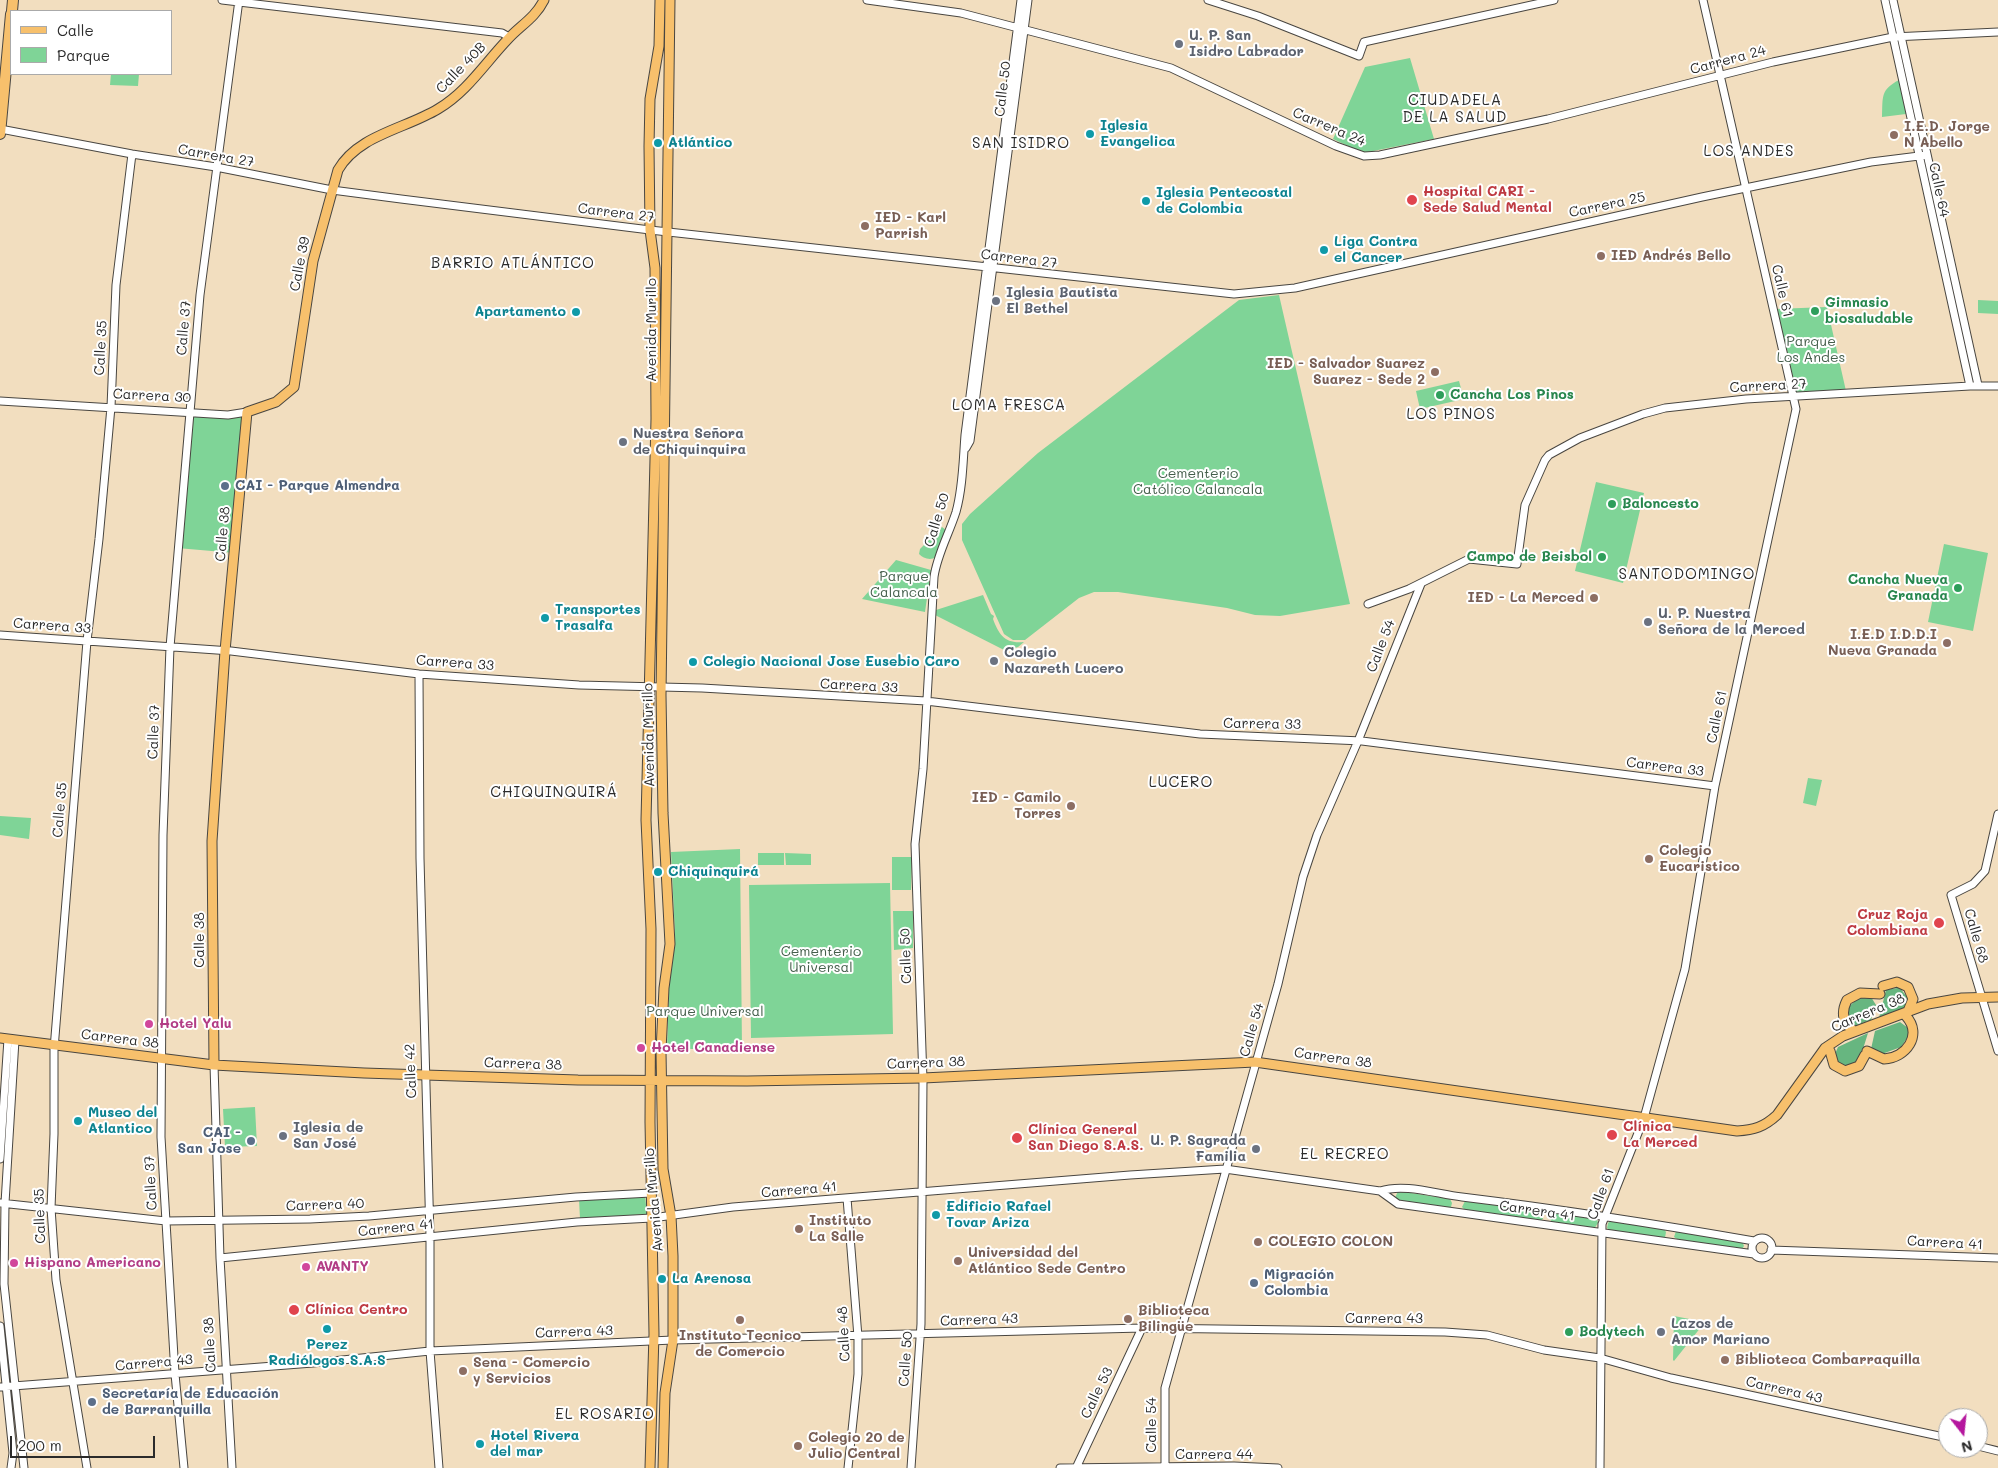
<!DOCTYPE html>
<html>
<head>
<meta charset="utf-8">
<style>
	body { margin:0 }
	#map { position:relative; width:1998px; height:1468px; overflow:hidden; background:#f2debf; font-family:Mali,sans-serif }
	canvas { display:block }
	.legend { position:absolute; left:10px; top:10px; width:162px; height:65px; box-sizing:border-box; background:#fff; border:1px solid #aaa; margin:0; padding:6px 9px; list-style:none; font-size:15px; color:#2b2b2b }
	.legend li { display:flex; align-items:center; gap:10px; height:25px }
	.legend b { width:25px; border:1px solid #aaa }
	.north { position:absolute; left:1938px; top:1408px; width:50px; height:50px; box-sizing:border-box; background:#fff; border:1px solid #aaa; border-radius:50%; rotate:164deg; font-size:14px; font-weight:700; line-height:20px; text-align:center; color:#2b2b2b }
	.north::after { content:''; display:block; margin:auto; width:18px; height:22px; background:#b5179e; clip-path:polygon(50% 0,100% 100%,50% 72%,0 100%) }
	.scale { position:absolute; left:10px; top:1436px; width:145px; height:22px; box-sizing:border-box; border:2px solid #2b2b2b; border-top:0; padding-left:6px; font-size:15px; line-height:18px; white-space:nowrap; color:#2b2b2b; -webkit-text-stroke:4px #fff; paint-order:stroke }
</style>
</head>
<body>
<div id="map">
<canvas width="1998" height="1468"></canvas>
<ul class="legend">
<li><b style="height:6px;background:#f7c06c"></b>Calle</li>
<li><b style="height:14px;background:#7fd497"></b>Parque</li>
</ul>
<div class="north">N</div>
<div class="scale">200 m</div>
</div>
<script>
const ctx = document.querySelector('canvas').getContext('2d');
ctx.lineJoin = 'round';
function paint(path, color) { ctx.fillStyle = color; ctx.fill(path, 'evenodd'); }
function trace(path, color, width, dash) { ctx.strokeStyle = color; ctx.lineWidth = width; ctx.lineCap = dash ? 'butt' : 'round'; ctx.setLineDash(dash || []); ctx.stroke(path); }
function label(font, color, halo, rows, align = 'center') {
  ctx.font = font + ' Mali,sans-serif'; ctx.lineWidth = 4; ctx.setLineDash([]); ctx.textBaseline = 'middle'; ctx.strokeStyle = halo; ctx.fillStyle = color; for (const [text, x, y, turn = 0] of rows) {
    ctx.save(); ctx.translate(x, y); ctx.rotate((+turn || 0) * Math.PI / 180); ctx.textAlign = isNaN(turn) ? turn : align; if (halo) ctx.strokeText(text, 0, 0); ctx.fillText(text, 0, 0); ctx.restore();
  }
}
paint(new Path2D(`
	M 1410,58 L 1434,139 L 1363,153 L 1333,139 L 1365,67 Z
	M 111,74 L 139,74 L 138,86 L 110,85 Z
	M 1899,80 L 1906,114 L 1882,117 C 1883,97 1880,90 1899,80 Z
	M 1279,295 L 1350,604 L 1280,616 L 1255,615 L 1227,608 L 1118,592 L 1094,592 L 1079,598 L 1025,640 L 1013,640 L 1004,634 L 962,540 L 962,524 L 970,514 L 1038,453 L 1239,300 Z
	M 1978,300 L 1998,301 L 1998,314 L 1978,313 Z
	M 1827,307 L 1846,391 L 1795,394 L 1775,309 Z
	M 1459,381 L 1464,399 L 1420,409 L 1416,391 Z
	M 189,411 L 247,412 L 235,553 L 177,548 Z
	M 1596,482 L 1644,493 L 1623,583 L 1575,571 Z
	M 942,527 L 946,530 L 936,557 C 930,561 923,558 919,554 L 920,549 Z
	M 1944,544 L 1988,553 L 1973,631 L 1928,622 Z
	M 896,560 L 931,570 L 925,612 L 862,599 Z
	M 983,595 L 991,614 L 994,616 L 993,619 C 999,635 1005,644 1024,642 L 1018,647 L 1006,651 L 935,615 L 936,610 Z
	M 1808,778 L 1822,780 L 1816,806 L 1803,803 Z
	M 0,816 L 31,818 L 29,839 L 0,835 Z
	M 740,849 L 742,1049 L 667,1049 L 669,988 L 675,935 L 671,852 Z
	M 758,853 L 784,853 L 784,865 L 758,865 Z
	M 785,853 L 811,854 L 811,865 L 786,865 Z
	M 892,857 L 912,857 L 911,890 L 892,890 Z
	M 890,883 L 893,1034 L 751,1038 L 749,885 Z
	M 893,911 L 913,911 L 913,948 L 894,950 Z
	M 255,1107 L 257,1146 L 225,1147 L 223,1109 Z
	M 1398,1191 L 1450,1199 L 1452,1203 L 1451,1207 L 1447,1208 L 1399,1201 L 1395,1198 Z
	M 645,1195 L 647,1214 L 580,1219 L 579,1199 Z
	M 1465,1201 L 1542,1212 L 1543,1219 L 1540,1221 L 1465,1210 L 1462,1207 Z
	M 1554,1213 L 1597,1219 L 1598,1223 L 1594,1229 L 1552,1222 L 1550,1219 Z
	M 1611,1220 L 1663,1228 L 1666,1232 L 1665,1238 L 1661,1239 L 1612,1232 L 1607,1228 L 1608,1223 Z
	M 1676,1231 L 1742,1241 L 1744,1246 L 1742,1249 L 1737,1250 L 1677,1239 L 1674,1237 Z
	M 1674,1316 L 1705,1322 L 1674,1361 L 1673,1360 Z`), '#7fd497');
paint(new Path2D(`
	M 1897,988 L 1900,988 L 1907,997 L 1904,1009 L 1879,1018 L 1886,990 Z
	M 1866,996 L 1871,997 L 1876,1005 L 1871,1020 L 1851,1027 C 1844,1009 1848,1003 1866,996 Z
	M 1900,1022 L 1908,1028 L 1909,1035 L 1901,1047 L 1882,1054 L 1871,1049 L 1875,1031 Z
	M 1868,1033 L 1859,1062 L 1848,1068 L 1838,1064 L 1835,1054 L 1838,1047 Z`), '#67b680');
const minor = new Path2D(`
	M 222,0 L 502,33 L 509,37
	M 867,0 L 961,13 L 1171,68 L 1336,146 L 1364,156 L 1380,155 L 1548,119 L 1773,62 L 1893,37 L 1998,32
	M 1208,0 L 1258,16 L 1359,56 L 1364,42 L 1554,0
	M 1885,0 L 1970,386
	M 1893,0 L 1978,385
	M 0,129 L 132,154 L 216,167 L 332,190 L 401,199 L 650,230 L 1234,294 L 1295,288 L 1702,197 L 1871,162 L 1927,155
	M 0,401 L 228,415 L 247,412
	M 966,448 L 970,441 L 1028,0
	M 1368,604 L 1409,589 L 1469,559 L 1517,564 L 1525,505 L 1545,460 L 1549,455 L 1580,438 L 1643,414 L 1665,408 L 1746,399 L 1970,386 L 1998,386
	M 0,635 L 231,651 L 419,674 L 579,685 L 702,688 L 926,701 L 1200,734 L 1362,741 L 1715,786
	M 419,674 L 420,858 L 430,1237 L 430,1351 L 439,1468
	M 1998,814 L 1985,871 L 1973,884 L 1951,895 L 1998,1051
	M 15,1040 L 5,1203 L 4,1284 L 24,1468
	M 214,1065 L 220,1258 L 232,1468
	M 0,1159 L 8,1039
	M 1380,1191 L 1398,1204 L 1754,1254
	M 847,1198 L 858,1337 L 858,1374 L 848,1468
	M 0,1203 L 166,1221 L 310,1219 L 369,1216 L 576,1197 L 651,1193
	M1752 1248a10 10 0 1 1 20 0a10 10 0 1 1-20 0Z
	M 1771,1250 L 1998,1258
	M 220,1258 L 577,1222 L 652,1218 L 733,1207 L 1130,1175 L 1225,1169 L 1380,1191 C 1405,1183 1436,1194 1462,1197 C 1560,1209 1657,1224 1754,1241
	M 0,1326 L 13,1453 L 11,1468
	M 0,1387 L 313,1363 L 430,1351 L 673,1340 L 1142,1328 L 1445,1332 L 1487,1335 L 1544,1350 L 1600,1358 L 1671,1378 L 1948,1438
	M 1978,1446 L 1998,1451
	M 87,1468 L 56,1280 L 51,1208 L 54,1134 L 54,1049 L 87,641 L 99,539 L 111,407 L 116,285 L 132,154
	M 184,1468 L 175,1374 L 161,1137 L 163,835 L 170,647 L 200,295 L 239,0
	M 911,1468 L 921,1324 L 923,1080 L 915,844 L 923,769 L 934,577 C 937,555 949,534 956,512 C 963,487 963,460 965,435 L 1021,0
	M 1060,1468 L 1234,1466 L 1278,1468
	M 1076,1468 L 1142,1328
	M 1165,1468 L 1165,1388 L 1278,984 L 1303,877 L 1317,835 L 1358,741 L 1421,584
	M 1600,1468 L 1602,1224 L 1644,1118 L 1685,969 L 1715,786 L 1796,409 L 1703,0`);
const major = new Path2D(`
	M 1883,986 L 1897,982 L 1908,987 L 1913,999 L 1908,1011
	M 1854,1031 C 1842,1023 1841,1012 1847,1000 L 1860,993 L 1880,994
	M 0,1038 L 214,1065 L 364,1073 L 578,1080 L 747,1081 L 923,1078 L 1255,1062 L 1737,1131 C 1754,1130 1764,1127 1777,1115 L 1825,1048 L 1843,1036 L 1928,1004 L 1962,998 L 1998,997
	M 1830,1051 L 1834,1065 L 1845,1071 L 1859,1066 L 1865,1055
	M 1867,1051 L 1884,1059 C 1906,1058 1923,1035 1906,1016
	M 214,1065 L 212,841 L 225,651 L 247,412 L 276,402 L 294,387 L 313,261 L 338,170 C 358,135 405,129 438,109 C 467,92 485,63 508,39 C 521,25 535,18 544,0
	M 650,1468 L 654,1334 L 650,1122 L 651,929 L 646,820 L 656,419 L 655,268 L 650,230 L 649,146 L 650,99 L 659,46 L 660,0
	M 663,1468 L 665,1393 L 673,1340 L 673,1256 L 671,1216 L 663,1169 L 661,1051 L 664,988 L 670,944 L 663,813 L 661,695 L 670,0`);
const highway = new Path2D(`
	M 12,11 L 13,0
	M 0,134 L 11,14`);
trace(minor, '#494641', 9);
trace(major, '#494641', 11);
trace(highway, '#494641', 12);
trace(minor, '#fff', 7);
trace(major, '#f7c06c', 9);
trace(highway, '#f7c06c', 10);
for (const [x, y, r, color] of [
	[1179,44,5,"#6b7280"],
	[1090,134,5,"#0f9aa8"],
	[1894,135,5,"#8d6e63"],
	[658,143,5,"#0f9aa8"],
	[1412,200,6,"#e0444e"],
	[1146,201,5,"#0f9aa8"],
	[865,226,5,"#8d6e63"],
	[1324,250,5,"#0f9aa8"],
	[1601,256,5,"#8d6e63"],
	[996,301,5,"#6b7280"],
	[1815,311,5,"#2e9e5b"],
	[576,312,5,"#0f9aa8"],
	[1435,372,5,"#8d6e63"],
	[1440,395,5,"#2e9e5b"],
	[623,442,5,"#6b7280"],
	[225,486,5,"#5c6f8a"],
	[1612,504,5,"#2e9e5b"],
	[1602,557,5,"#2e9e5b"],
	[1958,588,5,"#2e9e5b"],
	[1594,598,5,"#8d6e63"],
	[545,618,5,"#0f9aa8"],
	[1648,622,5,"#6b7280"],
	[1947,643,5,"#8d6e63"],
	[994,661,5,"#6b7280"],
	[693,662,5,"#0f9aa8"],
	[1071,806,5,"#8d6e63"],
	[1649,859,5,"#8d6e63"],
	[658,872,5,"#0f9aa8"],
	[1939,923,6,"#e0444e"],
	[149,1024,5,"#d1479c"],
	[641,1048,5,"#d1479c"],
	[78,1121,5,"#0f9aa8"],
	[1612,1135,6,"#e0444e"],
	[283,1136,5,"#6b7280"],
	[1017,1138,6,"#e0444e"],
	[251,1141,5,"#5c6f8a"],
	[1256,1149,5,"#6b7280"],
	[936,1215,5,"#0f9aa8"],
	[799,1229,5,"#8d6e63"],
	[1258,1242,5,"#8d6e63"],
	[958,1261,5,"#8d6e63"],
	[14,1263,5,"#d1479c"],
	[306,1267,5,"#d1479c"],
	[662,1279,5,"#0f9aa8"],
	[1254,1283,5,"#5c6f8a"],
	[294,1310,6,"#e0444e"],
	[1128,1319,5,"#8d6e63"],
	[740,1320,5,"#8d6e63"],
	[327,1329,5,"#0f9aa8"],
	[1569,1332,5,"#2e9e5b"],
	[1661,1332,5,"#6b7280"],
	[1725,1360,5,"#8d6e63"],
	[463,1371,5,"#8d6e63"],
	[92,1402,5,"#5c6f8a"],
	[480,1444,5,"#0f9aa8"],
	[798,1446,5,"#8d6e63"]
]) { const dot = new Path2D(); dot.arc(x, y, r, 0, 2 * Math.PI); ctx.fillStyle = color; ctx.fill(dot); trace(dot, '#fff', 2); }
label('bold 14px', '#5b616d', '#fff', [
	["U. P. San",1189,36],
	["Isidro Labrador",1189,52],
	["Iglesia Bautista",1006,293],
	["El Bethel",1006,309],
	["Nuestra Señora",633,434],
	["de Chiquinquira",633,450],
	["U. P. Nuestra",1658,614],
	["Señora de la Merced",1658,630],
	["Colegio",1004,653],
	["Nazareth Lucero",1004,669],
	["Iglesia de",293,1128],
	["San José",293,1144],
	["U. P. Sagrada",1246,1141,"right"],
	["Familia",1246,1157,"right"],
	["Lazos de",1671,1324],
	["Amor Mariano",1671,1340]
], 'left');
label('14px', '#2b2b2b', '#fff', [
	["Carrera 24",1728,60,-15],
	["Calle 40B",461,68,-46],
	["Calle 50",1003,89,-83],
	["Carrera 24",1329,127,23],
	["Carrera 27",216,156,10],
	["Calle 64",1939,190,78],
	["Carrera 25",1607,205,-12],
	["Carrera 27",616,213,7],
	["Carrera 27",1019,259,7],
	["Calle 39",300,264,-79],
	["Calle 61",1782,291,77],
	["Calle 37",184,328,-85],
	["Avenida Murillo",652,330,-90],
	["Calle 35",101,348,-87],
	["Carrera 27",1768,386,-3],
	["Carrera 30",152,396,3],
	["Calle 50",937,520,-73],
	["Calle 38",223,534,-85],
	["Carrera 33",52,626,4],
	["Calle 54",1381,646,-69],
	["Carrera 33",455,663,4],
	["Carrera 33",859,686,3],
	["Calle 61",1717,717,-78],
	["Carrera 33",1262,724,1],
	["Calle 37",154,732,-88],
	["Avenida Murillo",649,735,-91],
	["Carrera 33",1665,767,7],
	["Calle 35",60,810,-85],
	["Calle 68",1976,936,74],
	["Calle 38",200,940,-90],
	["Calle 50",906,956,-92],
	["Carrera 38",1868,1013,-23],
	["Calle 54",1252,1030,-74],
	["Carrera 38",120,1039,7],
	["Carrera 38",1333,1058,8],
	["Carrera 38",926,1063,-2],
	["Carrera 38",523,1064,2],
	["Calle 42",411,1071,-92],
	["Calle 37",151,1183,-93],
	["Carrera 41",799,1190,-5],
	["Calle 61",1601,1194,-70],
	["Avenida Murillo",654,1200,-95],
	["Carrera 40",325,1205,-2],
	["Carrera 41",1537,1211,8],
	["Calle 35",40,1216,-92],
	["Carrera 41",396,1228,-6],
	["Carrera 41",1945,1243,3],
	["Carrera 43",1384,1319],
	["Carrera 43",979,1320,-2],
	["Carrera 43",574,1332,-2],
	["Calle 48",844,1334,-93],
	["Calle 38",210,1345,-93],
	["Calle 50",906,1359,-86],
	["Carrera 43",154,1363,-5],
	["Carrera 43",1784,1390,13],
	["Calle 53",1097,1393,-64],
	["Calle 54",1152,1425,-90],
	["Carrera 44",1214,1455]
]);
label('bold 14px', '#0d838f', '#fff', [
	["Iglesia",1100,126],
	["Evangelica",1100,142],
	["Atlántico",668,143],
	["Iglesia Pentecostal",1156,193],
	["de Colombia",1156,209],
	["Liga Contra",1334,242],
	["el Cancer",1334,258],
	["Apartamento",566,312,"right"],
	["Transportes",555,610],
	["Trasalfa",555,626],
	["Colegio Nacional Jose Eusebio Caro",703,662],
	["Chiquinquirá",668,872],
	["Museo del",88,1113],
	["Atlantico",88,1129],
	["Edificio Rafael",946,1207],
	["Tovar Ariza",946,1223],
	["La Arenosa",672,1279],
	["Perez",327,1345,"center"],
	["Radiólogos S.A.S",327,1361,"center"],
	["Hotel Rivera",490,1436],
	["del mar",490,1452]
], 'left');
label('bold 14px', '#785e54', '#fff', [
	["I.E.D. Jorge",1904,127],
	["N Abello",1904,143],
	["IED - Karl",875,218],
	["Parrish",875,234],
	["IED Andrés Bello",1611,256],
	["IED - Salvador Suarez",1425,364,"right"],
	["Suarez - Sede 2",1425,380,"right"],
	["IED - La Merced",1584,598,"right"],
	["I.E.D I.D.D.I",1937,635,"right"],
	["Nueva Granada",1937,651,"right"],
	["IED - Camilo",1061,798,"right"],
	["Torres",1061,814,"right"],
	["Colegio",1659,851],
	["Eucaristico",1659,867],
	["Instituto",809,1221],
	["La Salle",809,1237],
	["COLEGIO COLON",1268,1242],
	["Universidad del",968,1253],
	["Atlántico Sede Centro",968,1269],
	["Biblioteca",1138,1311],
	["Bilingüe",1138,1327],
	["Instituto Tecnico",740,1336,"center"],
	["de Comercio",740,1352,"center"],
	["Biblioteca Combarraquilla",1735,1360],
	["Sena - Comercio",473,1363],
	["y Servicios",473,1379],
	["Colegio 20 de",808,1438],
	["Julio Central",808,1454]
], 'left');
label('bold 14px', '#be3a42', '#fff', [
	["Hospital CARI -",1423,192],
	["Sede Salud Mental",1423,208],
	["Cruz Roja",1928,915,"right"],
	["Colombiana",1928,931,"right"],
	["Clínica",1623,1127],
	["La Merced",1623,1143],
	["Clínica General",1028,1130],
	["San Diego S.A.S.",1028,1146],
	["Clínica Centro",305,1310]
], 'left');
label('bold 14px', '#27864d', '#fff', [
	["Gimnasio",1825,303],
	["biosaludable",1825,319],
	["Cancha Los Pinos",1450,395],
	["Baloncesto",1622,504],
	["Campo de Beisbol",1592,557,"right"],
	["Cancha Nueva",1948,580,"right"],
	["Granada",1948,596,"right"],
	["Bodytech",1579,1332]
], 'left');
label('14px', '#445e4b', '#fff', [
	["Parque",1811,342],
	["Los Andes",1811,358],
	["Cementerio",1198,474],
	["Católico Calancala",1198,490],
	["Parque",904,577],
	["Calancala",904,593],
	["Cementerio",821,952],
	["Universal",821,968],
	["Parque Universal",705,1012]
]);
label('bold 14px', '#4e5e75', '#fff', [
	["CAI - Parque Almendra",235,486],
	["CAI -",241,1133,"right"],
	["San Jose",241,1149,"right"],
	["Migración",1264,1275],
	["Colombia",1264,1291],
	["Secretaría de Educación",102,1394],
	["de Barranquilla",102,1410]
], 'left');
label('bold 14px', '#b23c85', '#fff', [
	["Hotel Yalu",159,1024],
	["Hotel Canadiense",651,1048],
	["Hispano Americano",24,1263],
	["AVANTY",316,1267]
], 'left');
ctx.letterSpacing = '1px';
label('15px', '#2b2b2b', '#fff', [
	["CIUDADELA",1455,100],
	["DE LA SALUD",1455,117],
	["SAN ISIDRO",1021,143],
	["LOS ANDES",1749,151],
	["BARRIO ATLÁNTICO",513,263],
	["LOMA FRESCA",1009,405],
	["LOS PINOS",1451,414],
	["SANTODOMINGO",1687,574],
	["LUCERO",1181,782],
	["CHIQUINQUIRÁ",554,792],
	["EL RECREO",1345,1154],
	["EL ROSARIO",605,1414]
]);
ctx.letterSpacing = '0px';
</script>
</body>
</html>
